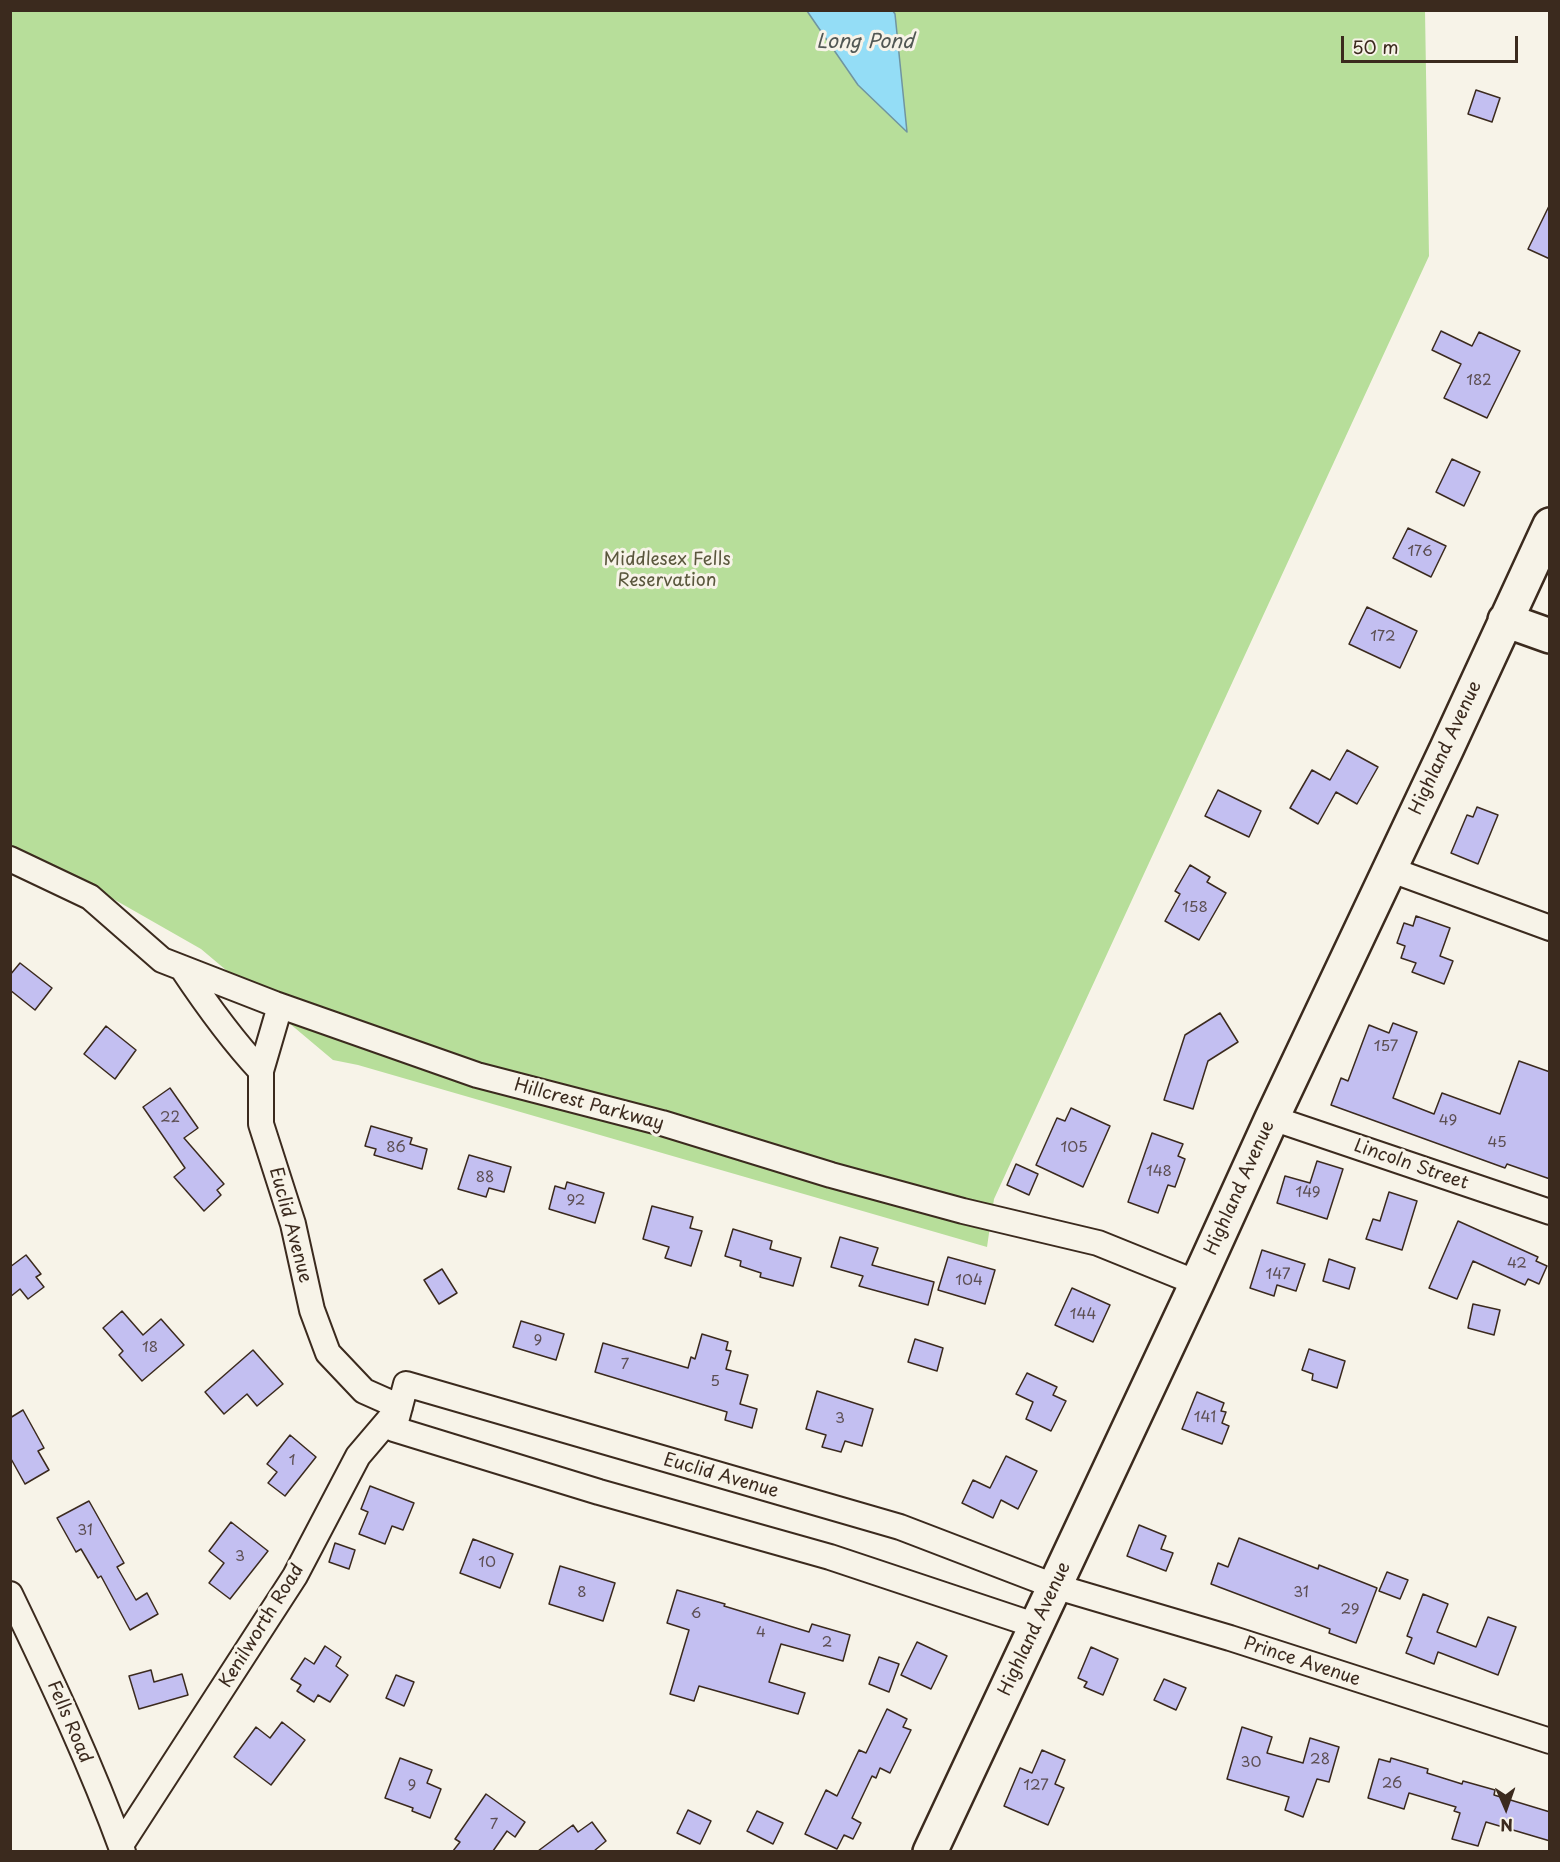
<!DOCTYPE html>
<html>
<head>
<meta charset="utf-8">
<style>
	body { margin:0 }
	#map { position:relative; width:1560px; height:1862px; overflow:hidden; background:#f7f3e8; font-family:"Playpen Sans",sans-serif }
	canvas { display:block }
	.frame { position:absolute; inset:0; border:12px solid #3b2a1e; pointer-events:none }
	.north { position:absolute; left:1476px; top:1778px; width:60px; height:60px; -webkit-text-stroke:4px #f7f3e8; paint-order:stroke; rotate:178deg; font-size:16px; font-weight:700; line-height:24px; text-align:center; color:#3b2a1e }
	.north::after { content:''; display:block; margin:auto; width:21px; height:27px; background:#3b2a1e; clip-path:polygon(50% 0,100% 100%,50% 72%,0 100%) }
	.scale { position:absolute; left:1341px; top:36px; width:177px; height:27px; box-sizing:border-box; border:3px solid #3b2a1e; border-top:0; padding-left:8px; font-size:18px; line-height:21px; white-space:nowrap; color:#3b2a1e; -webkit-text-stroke:4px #f7f3e8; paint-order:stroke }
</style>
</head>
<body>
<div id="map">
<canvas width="1560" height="1862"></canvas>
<div class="frame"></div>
<div class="north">N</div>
<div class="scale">50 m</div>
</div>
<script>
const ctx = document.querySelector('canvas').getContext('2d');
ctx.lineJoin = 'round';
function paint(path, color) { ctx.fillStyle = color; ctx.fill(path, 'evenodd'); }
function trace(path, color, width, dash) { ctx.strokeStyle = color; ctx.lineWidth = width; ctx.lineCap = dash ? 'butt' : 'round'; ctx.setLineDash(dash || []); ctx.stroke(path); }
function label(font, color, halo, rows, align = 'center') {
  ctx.font = font + ' "Playpen Sans",sans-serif'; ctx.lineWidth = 6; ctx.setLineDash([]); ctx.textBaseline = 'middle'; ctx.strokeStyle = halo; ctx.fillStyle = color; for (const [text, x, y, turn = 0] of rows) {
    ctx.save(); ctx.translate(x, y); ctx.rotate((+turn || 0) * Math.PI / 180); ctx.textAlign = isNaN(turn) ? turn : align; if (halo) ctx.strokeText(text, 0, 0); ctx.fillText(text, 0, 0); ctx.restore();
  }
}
paint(new Path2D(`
	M 11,11 L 1425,11 L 1429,256 L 994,1199 L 987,1247 L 358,1065 L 333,1060 L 201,949 L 66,872 L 11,853 Z`), '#b7de9a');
const water = new Path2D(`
	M 807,11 L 893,11 L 895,14 L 907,132 L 858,85 Z`);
paint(water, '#94ddf6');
trace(water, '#7095a0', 1.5);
const building = new Path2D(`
	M 1476,90 L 1500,98 L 1492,122 L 1468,114 Z
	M 1550,204 L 1550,259 L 1528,249 Z
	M 1441,331 L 1472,346 L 1479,332 L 1520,351 L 1487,418 L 1444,398 L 1461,364 L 1432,350 Z
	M 1452,459 L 1480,472 L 1464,506 L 1436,492 Z
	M 1408,528 L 1446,546 L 1431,577 L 1393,558 Z
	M 1367,607 L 1417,631 L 1400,668 L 1349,644 Z
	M 1347,750 L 1378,767 L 1357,804 L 1336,792 L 1318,824 L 1290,808 L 1312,770 L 1330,780 Z
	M 1218,790 L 1261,811 L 1249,837 L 1205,816 Z
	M 1477,807 L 1498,815 L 1478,864 L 1451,853 L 1467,815 L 1473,817 Z
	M 1190,865 L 1210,877 L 1207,882 L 1226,893 L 1199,940 L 1165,921 L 1180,894 L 1175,891 Z
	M 1416,916 L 1450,928 L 1440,956 L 1453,961 L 1444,984 L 1412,972 L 1416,963 L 1401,958 L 1405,946 L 1397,943 L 1404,923 L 1413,926 Z
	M 20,963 L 52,988 L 35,1010 L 10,990 L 10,975 Z
	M 1220,1013 L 1238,1042 L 1208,1061 L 1193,1109 L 1164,1100 L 1185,1035 Z
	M 1393,1023 L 1417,1032 L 1393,1098 L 1434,1114 L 1442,1093 L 1500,1114 L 1519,1061 L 1550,1072 L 1550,1179 L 1507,1164 L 1505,1168 L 1331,1105 L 1341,1078 L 1348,1081 L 1369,1025 L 1389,1033 Z
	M 106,1026 L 136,1050 L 115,1079 L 84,1054 Z
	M 170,1088 L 198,1128 L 184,1138 L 224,1184 L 217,1190 L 221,1195 L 204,1211 L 174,1177 L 185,1168 L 143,1107 Z
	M 1071,1108 L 1110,1126 L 1083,1187 L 1036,1165 L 1057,1118 L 1065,1121 Z
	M 371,1126 L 412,1138 L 410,1144 L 427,1149 L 422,1169 L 374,1155 L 376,1149 L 365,1146 Z
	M 1152,1133 L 1183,1144 L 1178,1156 L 1185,1159 L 1175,1187 L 1168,1185 L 1158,1213 L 1128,1202 Z
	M 469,1155 L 511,1167 L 504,1192 L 489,1188 L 486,1197 L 458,1189 Z
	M 1317,1161 L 1343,1169 L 1327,1219 L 1277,1203 L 1285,1176 L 1310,1183 Z
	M 1016,1164 L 1038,1174 L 1029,1195 L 1007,1185 Z
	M 567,1182 L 604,1193 L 595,1223 L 549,1209 L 555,1186 L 565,1189 Z
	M 1389,1192 L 1417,1201 L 1402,1250 L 1366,1239 L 1373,1219 L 1380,1221 Z
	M 652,1206 L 693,1217 L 690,1228 L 702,1231 L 691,1266 L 665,1258 L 669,1247 L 643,1239 Z
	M 1458,1221 L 1538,1257 L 1536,1261 L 1547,1266 L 1539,1284 L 1528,1279 L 1525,1285 L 1473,1261 L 1457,1299 L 1429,1288 Z
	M 733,1229 L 772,1241 L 770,1249 L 801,1258 L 793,1286 L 760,1277 L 761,1273 L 740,1266 L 741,1261 L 725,1256 Z
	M 840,1237 L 878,1248 L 872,1265 L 934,1282 L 928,1305 L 859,1286 L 863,1276 L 831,1267 Z
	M 1262,1250 L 1305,1264 L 1296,1291 L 1277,1285 L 1274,1296 L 1250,1288 Z
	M 26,1255 L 41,1274 L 36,1277 L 44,1287 L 28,1299 L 20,1289 L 10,1297 L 10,1267 Z
	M 948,1257 L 995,1270 L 985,1304 L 938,1290 Z
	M 1329,1259 L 1355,1268 L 1349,1289 L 1323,1281 Z
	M 442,1269 L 457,1293 L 439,1304 L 424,1280 Z
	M 1072,1288 L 1110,1305 L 1093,1342 L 1055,1325 Z
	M 1473,1304 L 1500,1310 L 1494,1335 L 1468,1328 Z
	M 122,1311 L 143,1335 L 161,1319 L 184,1345 L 142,1381 L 119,1355 L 123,1351 L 103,1328 Z
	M 521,1321 L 564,1334 L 556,1360 L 513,1347 Z
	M 702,1334 L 728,1342 L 726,1350 L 731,1351 L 726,1369 L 748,1375 L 740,1404 L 757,1409 L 752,1428 L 725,1420 L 727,1412 L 595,1372 L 603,1343 L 688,1368 L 691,1357 L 695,1359 Z
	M 915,1339 L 943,1348 L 937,1371 L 908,1362 Z
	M 1309,1349 L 1345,1361 L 1337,1388 L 1312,1380 L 1313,1374 L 1302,1370 Z
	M 253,1350 L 283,1384 L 257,1406 L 247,1394 L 224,1414 L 205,1392 Z
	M 1027,1373 L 1057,1387 L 1053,1395 L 1066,1401 L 1051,1431 L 1026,1419 L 1033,1402 L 1016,1394 Z
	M 817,1391 L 873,1409 L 862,1446 L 845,1441 L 841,1452 L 822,1447 L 826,1435 L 806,1429 Z
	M 1197,1392 L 1224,1403 L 1221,1411 L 1226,1412 L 1222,1423 L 1229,1426 L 1222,1444 L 1182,1429 Z
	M 23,1410 L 44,1448 L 38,1451 L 49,1470 L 25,1484 L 10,1457 L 10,1418 Z
	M 290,1435 L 316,1457 L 285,1496 L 268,1483 L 277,1472 L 267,1464 Z
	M 1006,1456 L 1037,1471 L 1018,1509 L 1001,1500 L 993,1518 L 962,1503 L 973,1480 L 990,1488 Z
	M 370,1486 L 414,1503 L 403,1530 L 392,1526 L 385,1544 L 359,1534 L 368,1512 L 361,1509 Z
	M 89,1501 L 124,1563 L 117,1567 L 136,1600 L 147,1593 L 158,1614 L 130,1630 L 101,1576 L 98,1578 L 81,1549 L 76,1552 L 57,1518 Z
	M 231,1522 L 268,1551 L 230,1599 L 209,1583 L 224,1563 L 209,1551 Z
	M 1139,1525 L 1166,1536 L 1161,1549 L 1173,1553 L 1166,1571 L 1127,1556 Z
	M 1239,1538 L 1318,1569 L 1319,1565 L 1377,1588 L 1356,1643 L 1329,1633 L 1330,1629 L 1211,1584 L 1218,1563 L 1228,1567 Z
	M 473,1539 L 513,1554 L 500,1588 L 460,1573 Z
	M 335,1543 L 355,1550 L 349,1569 L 329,1562 Z
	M 560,1566 L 615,1583 L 603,1621 L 549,1604 Z
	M 1387,1572 L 1408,1580 L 1400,1599 L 1379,1591 Z
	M 677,1590 L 725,1604 L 724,1606 L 809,1632 L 812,1624 L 850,1635 L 843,1661 L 781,1644 L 769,1682 L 805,1693 L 798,1714 L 699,1686 L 694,1701 L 670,1694 L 689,1630 L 667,1623 Z
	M 1423,1594 L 1448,1604 L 1437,1632 L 1476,1647 L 1488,1617 L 1516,1627 L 1498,1675 L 1438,1652 L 1434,1664 L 1406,1653 L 1412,1638 L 1407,1636 Z
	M 917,1642 L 947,1656 L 931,1689 L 901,1675 Z
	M 325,1646 L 341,1657 L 336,1666 L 348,1675 L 330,1702 L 318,1695 L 314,1702 L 297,1691 L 301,1685 L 291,1679 L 305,1658 L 314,1664 Z
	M 1091,1647 L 1118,1659 L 1103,1695 L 1084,1687 L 1087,1682 L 1078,1678 Z
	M 879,1657 L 899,1664 L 889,1692 L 869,1684 Z
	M 151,1670 L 154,1682 L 182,1674 L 188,1695 L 139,1709 L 129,1676 Z
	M 396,1675 L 414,1682 L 404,1706 L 386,1698 Z
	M 1164,1679 L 1186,1688 L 1176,1710 L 1154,1700 Z
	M 887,1709 L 907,1719 L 903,1727 L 911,1730 L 890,1773 L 880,1768 L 876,1778 L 872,1776 L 852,1818 L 861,1823 L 853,1839 L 844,1835 L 837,1849 L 805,1834 L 826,1790 L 837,1796 L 859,1750 L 866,1753 Z
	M 282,1722 L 305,1740 L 271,1785 L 234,1757 L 256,1727 L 270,1738 Z
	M 1242,1727 L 1272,1737 L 1267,1753 L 1303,1763 L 1310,1738 L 1339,1747 L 1329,1782 L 1317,1779 L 1303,1817 L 1285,1810 L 1289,1797 L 1227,1779 Z
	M 1042,1750 L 1065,1760 L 1055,1784 L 1064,1788 L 1048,1825 L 1004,1806 L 1020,1768 L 1032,1773 Z
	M 400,1758 L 432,1770 L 427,1783 L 441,1789 L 430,1818 L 412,1811 L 413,1808 L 385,1798 Z
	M 1391,1758 L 1428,1769 L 1427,1773 L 1462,1784 L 1463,1781 L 1495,1790 L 1494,1795 L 1550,1812 L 1550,1841 L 1486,1822 L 1478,1846 L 1452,1839 L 1460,1813 L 1454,1811 L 1456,1807 L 1409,1793 L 1404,1809 L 1368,1798 L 1379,1759 L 1390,1762 Z
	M 486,1794 L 525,1822 L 515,1837 L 507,1831 L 493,1851 L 453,1851 L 460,1842 L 455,1839 Z
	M 688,1810 L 711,1821 L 700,1844 L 677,1833 Z
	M 757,1811 L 783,1823 L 773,1844 L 747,1831 Z
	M 592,1822 L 606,1841 L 594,1851 L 538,1851 L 573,1825 L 578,1832 Z`);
paint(building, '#c3bff1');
trace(building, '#3b2a1e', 1.5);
const street = new Path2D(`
	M 10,859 L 90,897 L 162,960 L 275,1004 L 477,1075 L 662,1123 L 831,1175 L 963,1211 L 1098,1243 L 1197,1283
	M 1389,869 L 1550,928
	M 182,968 C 206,1004 231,1039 261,1071
	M 280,1006 L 261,1071 L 261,1124 L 293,1224 L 312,1310 L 328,1353 L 364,1391 L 400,1407
	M 1272,1118 L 1550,1212
	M 10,1594 C 51,1679 91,1764 123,1852
	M 1037,1626 L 830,1557 L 599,1492 L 394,1429 L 406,1384 L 900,1527 L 1054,1586 L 1230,1638 L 1550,1741
	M 121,1845 L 295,1576 L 358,1456 L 398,1409`);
const secondary = new Path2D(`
	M 1505,620 L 1550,636
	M 930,1852 L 1197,1283 L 1272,1118 L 1447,748 L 1550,525`);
trace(street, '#3b2a1e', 28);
trace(secondary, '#3b2a1e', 38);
trace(street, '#f7f3e8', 24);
trace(secondary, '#f7f3e8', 33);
label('15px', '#5d4f53', null, [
	["182",1479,381],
	["176",1420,552],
	["172",1383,637],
	["158",1195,908],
	["157",1386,1047],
	["22",170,1118],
	["49",1448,1121],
	["45",1497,1143],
	["86",396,1148],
	["105",1074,1148],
	["148",1159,1172],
	["88",485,1178],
	["149",1308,1193],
	["92",576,1201],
	["42",1517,1264],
	["147",1278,1275],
	["104",969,1281],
	["144",1083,1315],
	["9",538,1341],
	["18",150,1348],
	["7",625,1365],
	["5",715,1382],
	["141",1205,1418],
	["3",840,1419],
	["1",292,1461],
	["31",85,1531],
	["3",240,1557],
	["10",487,1563],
	["8",582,1593],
	["31",1301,1593],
	["29",1350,1610],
	["6",696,1614],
	["4",761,1633],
	["2",827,1643],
	["28",1320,1760],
	["30",1251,1763],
	["26",1392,1784],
	["9",412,1786],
	["127",1036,1786],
	["7",494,1825]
]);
label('18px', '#5a573d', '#f7f3e8', [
	["Middlesex Fells",667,560],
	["Reservation",667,581]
]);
label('18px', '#3b2a1e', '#f7f3e8', [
	["Highland Avenue",1446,748,-65],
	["Hillcrest Parkway",589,1105,15],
	["Lincoln Street",1411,1165,19],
	["Highland Avenue",1240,1188,-66],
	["Euclid Avenue",290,1225,75],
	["Euclid Avenue",721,1476,16],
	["Kenilworth Road",262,1626,-58],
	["Highland Avenue",1035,1629,-65],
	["Prince Avenue",1302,1662,18],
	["Fells Road",69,1722,67]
]);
label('italic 20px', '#515754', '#f7f3e8', [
	["Long Pond",865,42]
]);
</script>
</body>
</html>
